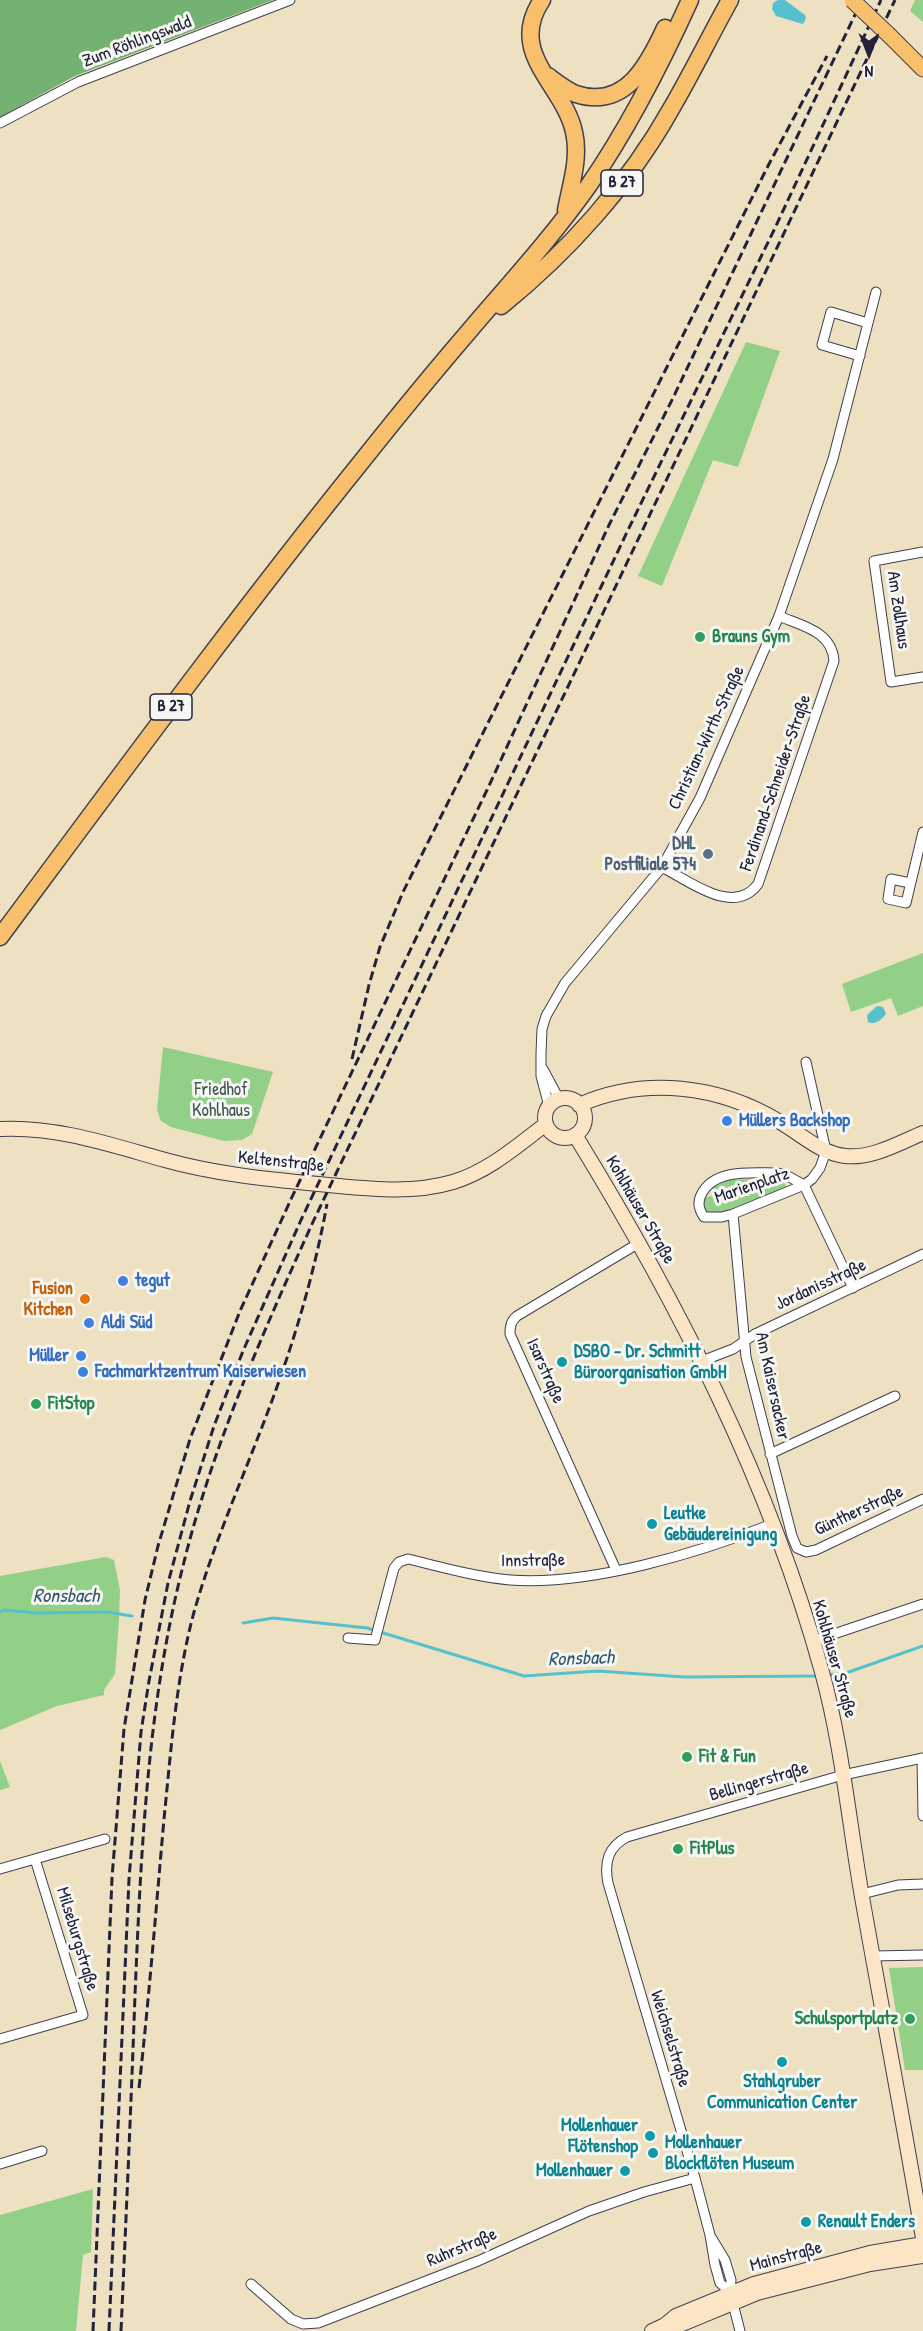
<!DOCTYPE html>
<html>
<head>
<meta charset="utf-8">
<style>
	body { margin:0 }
	#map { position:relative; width:923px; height:2331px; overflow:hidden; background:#ede1c2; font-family:"Patrick Hand",sans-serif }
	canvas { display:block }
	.north { position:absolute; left:839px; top:24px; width:60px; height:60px; -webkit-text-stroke:4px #f6f6f2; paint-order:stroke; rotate:180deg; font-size:16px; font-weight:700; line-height:24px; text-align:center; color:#22223b }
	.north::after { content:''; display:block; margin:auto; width:21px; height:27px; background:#22223b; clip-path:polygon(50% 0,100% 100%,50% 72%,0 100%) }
</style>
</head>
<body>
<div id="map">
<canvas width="923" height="2331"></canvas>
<div class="north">N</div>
</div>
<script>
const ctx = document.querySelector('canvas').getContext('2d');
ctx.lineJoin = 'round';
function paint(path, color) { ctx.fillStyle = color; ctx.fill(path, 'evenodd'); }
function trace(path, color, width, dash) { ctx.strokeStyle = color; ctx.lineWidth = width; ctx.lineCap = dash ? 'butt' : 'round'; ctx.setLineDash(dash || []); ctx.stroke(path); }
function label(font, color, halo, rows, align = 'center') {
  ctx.font = font + ' "Patrick Hand",sans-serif'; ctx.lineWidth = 6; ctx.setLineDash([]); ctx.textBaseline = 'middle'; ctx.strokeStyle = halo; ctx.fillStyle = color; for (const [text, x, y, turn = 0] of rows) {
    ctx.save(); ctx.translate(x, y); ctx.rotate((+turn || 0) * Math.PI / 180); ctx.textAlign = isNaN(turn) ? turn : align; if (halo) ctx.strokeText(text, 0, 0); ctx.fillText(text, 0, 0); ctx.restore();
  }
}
paint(new Path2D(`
	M 915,0 L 923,0 L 923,22 L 910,11 Z
	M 746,342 L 780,351 L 738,467 L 713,460 L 662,586 L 638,576 Z
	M 923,953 L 923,1006 L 898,1016 L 891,998 L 851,1012 L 842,984 Z
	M 163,1047 L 273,1072 L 252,1134 L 242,1140 L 224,1141 L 171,1127 L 161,1121 L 157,1110 Z
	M 781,1178 L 787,1187 L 718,1214 L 707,1215 L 702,1204 L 704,1198 L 714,1195 L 712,1187 L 725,1180 Z
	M 106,1557 L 114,1560 L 120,1590 L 119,1619 L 115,1674 L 104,1690 L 104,1695 L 57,1706 L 0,1730 L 0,1576 Z
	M 0,1761 L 10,1787 L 0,1790 Z
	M 923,1967 L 923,2070 L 905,2070 L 889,1968 Z
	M 93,2189 L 91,2252 L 83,2255 L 76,2331 L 0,2331 L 0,2215 Z`), '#91d086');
paint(new Path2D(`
	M 0,0 L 273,0 L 75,76 L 0,117 Z`), '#74b273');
paint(new Path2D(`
	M 785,0 L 805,15 L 806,18 L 803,24 L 776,16 L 772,9 L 773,3 L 778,0 Z
	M 877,1006 L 883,1007 L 886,1014 C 881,1020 876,1025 868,1022 L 867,1015 Z`), '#54c1cc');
trace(new Path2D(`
	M 0,1612 L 4,1610 L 37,1613 L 107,1612 L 132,1616
	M 243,1623 L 273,1618 L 367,1628 L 524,1676 L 598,1671 L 684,1677 L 818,1676
	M 827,1675 L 846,1673 L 923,1646`), '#54c1cc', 3);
const street = new Path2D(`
	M 0,123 L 78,82 L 290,0
	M 860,356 L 822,345 L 831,312 L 868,323
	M 923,552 L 874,561 L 891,682 L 923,677
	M 662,867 C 689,881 734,917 758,884 L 834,661 C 832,631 802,626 779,616
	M 910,883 L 891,879 L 888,899 L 906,903 L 923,832
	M 543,1069 L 559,1099
	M 549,1106 L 541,1076 L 541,1054 L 542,1029 L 546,1016 L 565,983 L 662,867 L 700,798 L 779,616 L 833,459 L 876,292
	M 804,1185 L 786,1175 L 778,1173 C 752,1173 714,1168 701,1195 C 697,1203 699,1210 704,1217 L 722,1217 L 733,1214 L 804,1185 L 812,1179 L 820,1168 L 826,1151 L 806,1062
	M 804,1185 L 853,1288
	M 733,1214 L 746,1357 L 792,1536 L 797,1548 L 806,1552 L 816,1550 L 923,1499
	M 702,1361 L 733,1349 L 755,1334 L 923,1254
	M 770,1454 L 895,1396
	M 616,1570 L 510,1334 C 510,1326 511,1321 517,1316 L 639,1243
	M 348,1638 L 375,1640 L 394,1568 L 399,1562 L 408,1559 C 441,1567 476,1577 510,1580 C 590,1586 698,1553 772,1524
	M 813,1641 L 923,1604
	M 922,1758 L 923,1816
	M 0,1869 L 105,1839
	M 862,1894 L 898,1885 L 923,1884
	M 873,1956 L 923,1955
	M 0,2039 L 83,2015 L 35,1859
	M 0,2164 L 42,2151
	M 711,2237 L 725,2260 L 731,2280 L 730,2292 L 740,2331
	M 251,2284 L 291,2319 L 303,2324 L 318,2323 L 478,2261 L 589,2211 L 644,2192 L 695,2178
	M 730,2292 L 720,2283 L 715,2265 L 710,2235 L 695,2178 L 608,1883 C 604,1862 608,1847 627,1837 L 843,1775 L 923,1758`);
const secondary = new Path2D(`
	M545 1118a20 20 0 1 1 40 0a20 20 0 1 1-40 0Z
	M 579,1105 C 645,1076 719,1085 780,1122 C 801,1134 820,1153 845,1156 C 872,1159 899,1143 923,1133
	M 0,1129 C 56,1126 111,1145 165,1160 C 215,1174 266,1179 318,1184 C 364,1188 409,1195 453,1182 C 489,1171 517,1146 546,1124
	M 575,1135 C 677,1301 770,1482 822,1672 C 842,1745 849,1822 862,1897 C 882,2010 904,2124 923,2238
	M 665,2325 L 682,2324 L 757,2293 L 870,2264 L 923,2256
	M 652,2331 L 665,2325 L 676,2316 L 754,2284 L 870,2253 L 923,2244`);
const primary = new Path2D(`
	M 890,36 L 923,69`);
const highway = new Path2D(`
	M 542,0 C 506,53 564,85 574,132 C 580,158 571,184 566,210
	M 548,76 C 556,82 566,90 576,94 C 625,110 648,65 665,28
	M 501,306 C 568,252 629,184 671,109 C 692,73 710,36 730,0
	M 0,937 C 119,777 237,616 362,461 C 397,417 433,373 470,330 C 511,282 553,236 589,185 C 629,127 661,64 690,0`);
trace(street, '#403f4f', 11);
trace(secondary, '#403f4f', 16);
trace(primary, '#403f4f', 17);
trace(highway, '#403f4f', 19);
trace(street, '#fff', 9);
trace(secondary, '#fce5c4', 14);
trace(primary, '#f8bf6c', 15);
trace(highway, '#f8bf6c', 16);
trace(new Path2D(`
	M 352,1059 L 369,985 L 380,947 L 403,892 L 769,164 L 827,56
	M 139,2088 C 149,1998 156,1909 164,1819 C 171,1750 176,1679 194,1612 C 212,1549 238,1489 262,1427 C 290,1355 313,1281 327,1204
	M 93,2331 L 112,1878 L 124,1729 L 145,1600 L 158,1546 L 190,1439 L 240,1311 L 292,1197 L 487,790 L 609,525 L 673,398 L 862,0
	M 109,2331 L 129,1879 L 141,1732 L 149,1681 L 168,1583 L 190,1501 L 214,1426 L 243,1351 L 301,1220 L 628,530 L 775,228 L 881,0
	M 121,2331 C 126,2219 131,2107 135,1995 C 141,1853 147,1709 182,1570 C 211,1450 261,1337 312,1224 L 895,0`), '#22223b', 3, [9, 4.5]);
const primaryBridge = new Path2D(`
	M 852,0 L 890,36`);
trace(primaryBridge, '#403f4f', 17, []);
trace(primaryBridge, '#f8bf6c', 15);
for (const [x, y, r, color] of [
	[700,637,6,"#2e9e5b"],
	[708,854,6,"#5c6f8a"],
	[727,1121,6,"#3f7fe0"],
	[123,1281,6,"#3f7fe0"],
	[85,1299,6,"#e8710a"],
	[89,1323,6,"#3f7fe0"],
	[81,1356,6,"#3f7fe0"],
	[562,1362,6,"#0f9aa8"],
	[83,1372,6,"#3f7fe0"],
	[36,1404,6,"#2e9e5b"],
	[652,1524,6,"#0f9aa8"],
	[687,1757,6,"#2e9e5b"],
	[678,1849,6,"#2e9e5b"],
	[910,2019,6,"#2e9e5b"],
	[782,2062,6,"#0f9aa8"],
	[650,2136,6,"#0f9aa8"],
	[653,2153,6,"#0f9aa8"],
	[625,2171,6,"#0f9aa8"],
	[806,2222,6,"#0f9aa8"]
]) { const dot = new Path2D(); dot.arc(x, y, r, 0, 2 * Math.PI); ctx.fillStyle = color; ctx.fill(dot); trace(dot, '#f6f6f2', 2); }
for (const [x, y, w] of [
	[622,183,42],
	[171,707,42]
]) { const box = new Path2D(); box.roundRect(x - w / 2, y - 13, w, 26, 4.5); ctx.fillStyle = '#f6f6f2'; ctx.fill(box); trace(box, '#22223b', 1.5); }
label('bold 16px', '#22223b', null, [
	["B 27",622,183],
	["B 27",171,707]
]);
label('18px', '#22223b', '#f6f6f2', [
	["Zum Röhlingswald",137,42,-21],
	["Am Zollhaus",898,610,82],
	["Christian-Wirth-Straße",707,738,-65],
	["Ferdinand-Schneider-Straße",776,783,-71],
	["Keltenstraße",281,1162,6],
	["Marienplatz",752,1186,-19],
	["Kohlhäuser Straße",640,1210,60],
	["Jordanisstraße",821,1285,-25],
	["Isarstraße",545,1371,66],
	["Am Kaisersacker",772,1386,78],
	["Güntherstraße",859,1511,-25],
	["Innstraße",533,1561,-1],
	["Kohlhäuser Straße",834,1659,74],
	["Bellingerstraße",759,1782,-16],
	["Milseburgstraße",77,1939,73],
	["Weichselstraße",670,2039,73],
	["Ruhrstraße",462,2248,-23],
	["Mainstraße",786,2257,-15]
]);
label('bold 18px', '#27864d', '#f6f6f2', [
	["Brauns Gym",712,637],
	["FitStop",48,1404],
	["Fit & Fun",699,1757],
	["FitPlus",690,1849],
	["Schulsportplatz",898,2019,"right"]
], 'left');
label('bold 18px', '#4e5e75', '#f6f6f2', [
	["DHL",696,844],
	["Postfiliale 574",696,865]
], 'right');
label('18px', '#435652', '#f6f6f2', [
	["Friedhof",221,1090],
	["Kohlhaus",221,1111]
]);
label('bold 18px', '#366cbe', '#f6f6f2', [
	["Müllers Backshop",739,1121],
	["tegut",135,1281],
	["Aldi Süd",101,1323],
	["Müller",69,1356,"right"],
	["Fachmarktzentrum Kaiserwiesen",95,1372]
], 'left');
label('bold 18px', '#c56008', '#f6f6f2', [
	["Fusion",73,1289],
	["Kitchen",73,1310]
], 'right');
label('bold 18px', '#0d838f', '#f6f6f2', [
	["DSBO - Dr. Schmitt",574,1352],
	["Büroorganisation GmbH",574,1373],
	["Leutke",664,1514],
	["Gebäudereinigung",664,1535],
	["Stahlgruber",782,2082,"center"],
	["Communication Center",782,2103,"center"],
	["Mollenhauer",638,2126,"right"],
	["Flötenshop",638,2147,"right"],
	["Mollenhauer",665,2143],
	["Blockflöten Museum",665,2164],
	["Mollenhauer",613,2171,"right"],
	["Renault Enders",818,2222]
], 'left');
label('italic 20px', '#345a6e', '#f6f6f2', [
	["Ronsbach",66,1597],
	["Ronsbach",581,1659,-2]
]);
</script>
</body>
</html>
